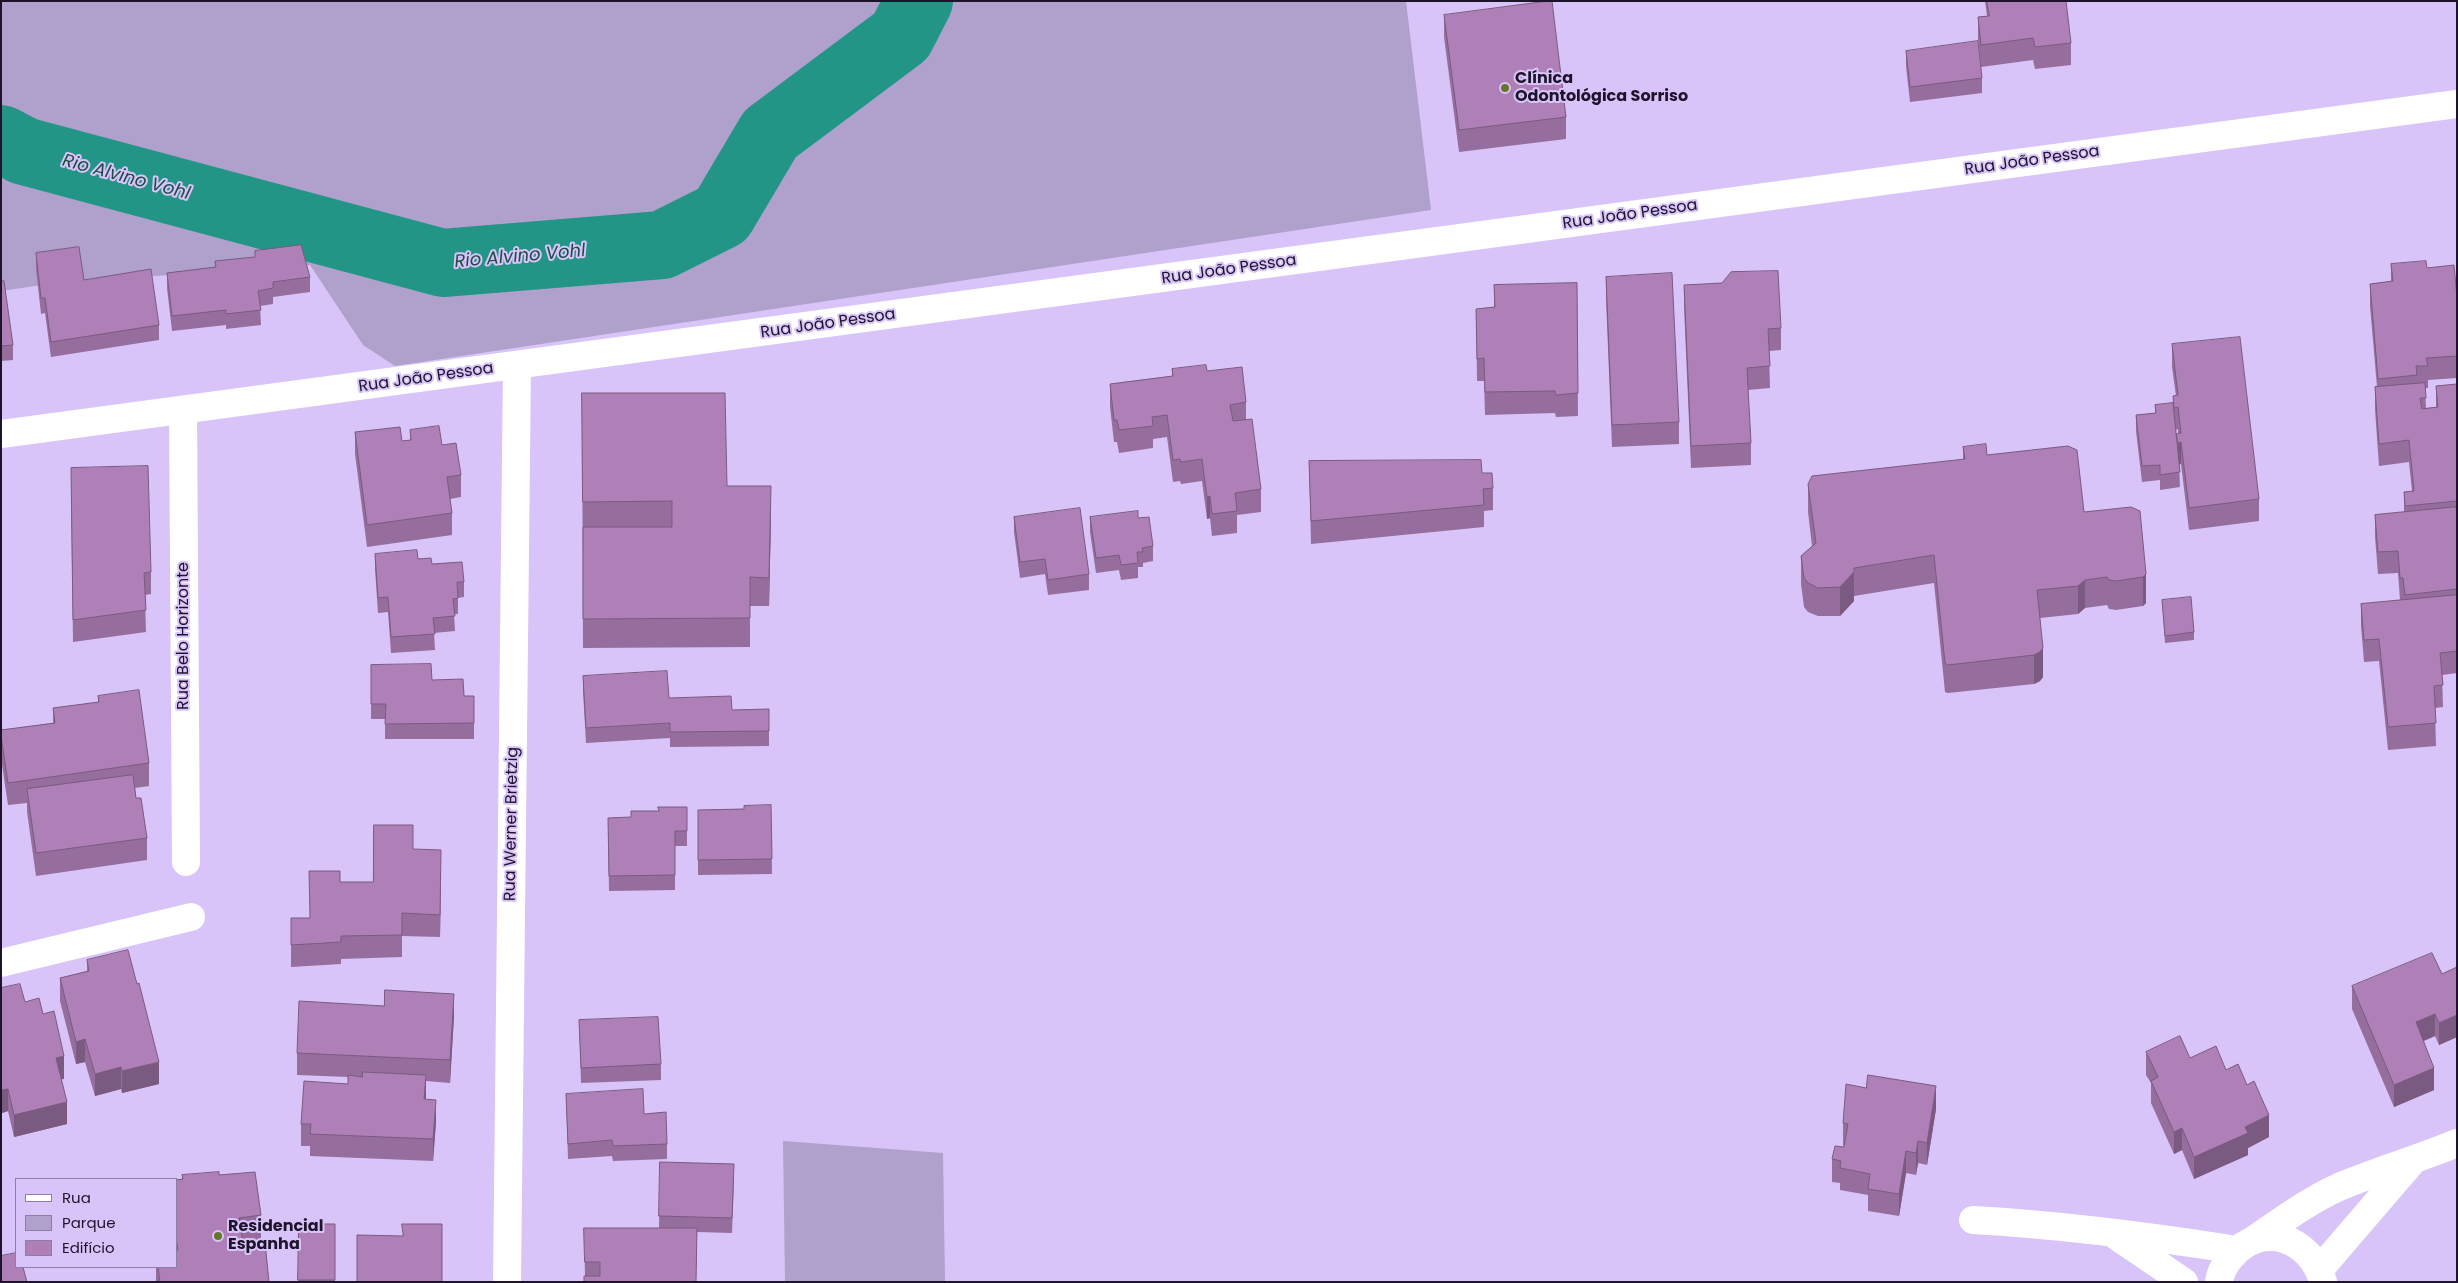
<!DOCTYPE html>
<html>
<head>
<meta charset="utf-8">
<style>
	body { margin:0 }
	#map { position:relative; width:2458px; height:1283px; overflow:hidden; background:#d8c4f9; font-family:Poppins,sans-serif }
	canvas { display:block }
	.frame { position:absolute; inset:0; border:2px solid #1d132b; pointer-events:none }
	.legend { position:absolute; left:15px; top:1178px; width:162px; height:90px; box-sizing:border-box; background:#d8c4f9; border:1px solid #8d7da7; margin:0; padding:6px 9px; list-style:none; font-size:15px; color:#1d132b }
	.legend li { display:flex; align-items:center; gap:10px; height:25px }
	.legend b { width:25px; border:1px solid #8d7da7 }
</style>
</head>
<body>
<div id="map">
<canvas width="2458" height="1283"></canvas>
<div class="frame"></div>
<ul class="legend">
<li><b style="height:6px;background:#fff"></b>Rua</li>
<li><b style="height:14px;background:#b0a0cc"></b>Parque</li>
<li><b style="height:14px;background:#af80b7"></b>Edifício</li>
</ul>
</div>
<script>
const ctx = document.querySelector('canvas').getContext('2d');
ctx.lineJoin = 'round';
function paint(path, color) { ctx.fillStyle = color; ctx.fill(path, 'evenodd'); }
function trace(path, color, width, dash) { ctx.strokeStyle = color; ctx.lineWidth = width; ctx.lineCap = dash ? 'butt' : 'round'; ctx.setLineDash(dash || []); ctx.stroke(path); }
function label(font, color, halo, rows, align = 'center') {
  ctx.font = font + ' Poppins,sans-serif'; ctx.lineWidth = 4; ctx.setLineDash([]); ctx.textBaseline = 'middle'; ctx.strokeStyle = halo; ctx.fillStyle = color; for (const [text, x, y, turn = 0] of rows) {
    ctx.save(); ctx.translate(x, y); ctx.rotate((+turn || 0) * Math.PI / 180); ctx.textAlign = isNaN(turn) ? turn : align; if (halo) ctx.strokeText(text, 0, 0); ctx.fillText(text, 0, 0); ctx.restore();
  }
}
paint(new Path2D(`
	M 1,1 L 1406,1 L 1431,210 L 395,366 L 363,345 L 310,265 L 56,283 L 1,291 Z
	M 783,1141 L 943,1153 L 945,1282 L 785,1282 Z`), '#b0a0cc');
trace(new Path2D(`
	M 1,139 L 24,151 L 443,263 L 662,245 L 722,215 L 770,134 L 901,36 L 919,1`), '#239586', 68);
trace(new Path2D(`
	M 183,410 L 186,862
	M 1,963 L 191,917
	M 1973,1220 C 2063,1225 2148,1236 2237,1250
	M 2115,1235 L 2184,1282
	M 2252,1241 C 2280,1222 2308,1201 2339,1187 C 2377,1171 2418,1159 2457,1143
	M 2320,1269 L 2411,1163
	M 507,1282 L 517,366
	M 2219,1282 C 2220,1273 2225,1264 2231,1257 C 2262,1220 2311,1238 2323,1282`), '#fff', 28);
trace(new Path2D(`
	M 1,434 L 2457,104`), '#fff', 28);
paint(new Path2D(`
	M 1985,1 L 2066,1 L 2071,43 L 2071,65 L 2035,69 L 2033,60 L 1981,67 L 1978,39 L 1978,17 L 1987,16 Z
	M 1444,15 L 1566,117 L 1566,139 L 1459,152 L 1444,37 Z
	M 1906,51 L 1982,78 L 1982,93 L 1910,102 L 1906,66 Z
	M 36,253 L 84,280 L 159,325 L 159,340 L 51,357 L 45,313 L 41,314 L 36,269 Z
	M 215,261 L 310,277 L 310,292 L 273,297 L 273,304 L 260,306 L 261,325 L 226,329 L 226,325 L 172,331 L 167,288 L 167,273 L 215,267 Z
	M 2391,264 L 2427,268 L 2457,297 L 2457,378 L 2428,380 L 2428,388 L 2425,388 L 2426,408 L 2436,407 L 2436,386 L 2457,384 L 2457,673 L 2442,675 L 2443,707 L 2435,708 L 2436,746 L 2388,750 L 2379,661 L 2364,662 L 2361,626 L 2361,604 L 2400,600 L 2398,573 L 2378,574 L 2375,537 L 2375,515 L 2404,512 L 2404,492 L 2412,491 L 2409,462 L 2379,466 L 2375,410 L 2375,387 L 2377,387 L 2370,306 L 2370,284 L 2391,281 Z
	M 1606,277 L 1679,422 L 1679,444 L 1612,447 L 1606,299 Z
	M 1,282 L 13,345 L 13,360 L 1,361 Z
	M 1577,283 L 1578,416 L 1556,417 L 1555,413 L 1485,415 L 1484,381 L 1477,381 L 1476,309 L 1494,307 L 1494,285 Z
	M 1684,285 L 1781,328 L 1781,350 L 1769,351 L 1770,388 L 1748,390 L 1751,443 L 1751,465 L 1691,468 L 1684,307 Z
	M 2172,344 L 2259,499 L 2259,521 L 2189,530 L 2181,464 L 2179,464 L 2180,487 L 2160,490 L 2160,480 L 2142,482 L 2136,431 L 2136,415 L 2155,413 L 2155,405 L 2173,403 L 2173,396 L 2176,396 L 2172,367 ZM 2178,429 L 2178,433 L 2176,437 L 2176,430 Z
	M 1172,369 L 1207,371 L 1246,402 L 1246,420 L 1261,489 L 1261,512 L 1237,515 L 1237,533 L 1212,536 L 1210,518 L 1207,519 L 1202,481 L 1181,484 L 1180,481 L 1173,482 L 1167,437 L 1153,439 L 1153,448 L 1119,453 L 1117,442 L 1114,442 L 1110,407 L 1110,384 L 1172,376 Z
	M 582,393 L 771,515 L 769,606 L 750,606 L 750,647 L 583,648 Z
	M 410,430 L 442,445 L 461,475 L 461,497 L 450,499 L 452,513 L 452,535 L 367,547 L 355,454 L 355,432 L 402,441 L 410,440 Z
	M 1963,447 L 1987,455 L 2084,512 L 2140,511 L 2146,603 L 2143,606 L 2116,610 L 2109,609 L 2107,605 L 2085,608 L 2078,614 L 2040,618 L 2043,677 L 2040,681 L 2034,684 L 1948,693 L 1945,692 L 1934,583 L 1854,596 L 1854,601 L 1840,616 L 1818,616 L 1808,612 L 1804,607 L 1801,584 L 1801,556 L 1812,546 L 1808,512 L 1808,484 L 1963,460 Z
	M 1309,461 L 1482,473 L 1493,488 L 1493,510 L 1484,511 L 1484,527 L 1311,544 Z
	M 71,490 L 151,572 L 151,594 L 145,595 L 146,632 L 73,642 Z
	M 1014,517 L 1089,574 L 1089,590 L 1048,595 L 1045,574 L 1020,578 L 1014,532 Z
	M 1090,517 L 1138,518 L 1153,546 L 1153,561 L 1143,563 L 1143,567 L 1138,567 L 1138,578 L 1121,580 L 1119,570 L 1096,573 L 1090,532 Z
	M 375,554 L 418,559 L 432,564 L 464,582 L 464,597 L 458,598 L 458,614 L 454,614 L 455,631 L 434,633 L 435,650 L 391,653 L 388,612 L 378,613 L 375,569 Z
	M 2162,600 L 2194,632 L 2194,640 L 2165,643 Z
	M 371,665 L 432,680 L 464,696 L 474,696 L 474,739 L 385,739 L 385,719 L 371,719 Z
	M 583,676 L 669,698 L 732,710 L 769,709 L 769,746 L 670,747 L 670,738 L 586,743 L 583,691 Z
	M 98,696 L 149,763 L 149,786 L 135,788 L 136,798 L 147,838 L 147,860 L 36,876 L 27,812 L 27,803 L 8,805 L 1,758 L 1,730 L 53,723 L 53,708 L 98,702 Z
	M 771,805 L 772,874 L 698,875 L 698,810 L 744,809 Z
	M 687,807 L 687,846 L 675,846 L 675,890 L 609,891 L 608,833 L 631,817 L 658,811 Z
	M 413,849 L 441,872 L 440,937 L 402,936 L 402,957 L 341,959 L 341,964 L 291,967 L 291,918 L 310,918 L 340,882 L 373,882 Z
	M 87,960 L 159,1084 L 122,1093 L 121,1089 L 95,1096 L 85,1062 L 76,1064 L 60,1001 L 60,978 L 87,971 Z
	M 2457,967 L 2457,1037 L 2439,1045 L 2435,1036 L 2424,1041 L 2434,1090 L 2394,1107 L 2352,1009 L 2352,986 L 2442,974 Z
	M 1,988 L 25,1002 L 64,1079 L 61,1079 L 67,1124 L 14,1137 L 8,1111 L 2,1113 L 1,1109 Z
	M 454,1016 L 450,1083 L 426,1081 L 425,1099 L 436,1122 L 433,1161 L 310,1156 L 310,1146 L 301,1146 L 301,1124 L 348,1084 L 348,1077 L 297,1075 L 297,1053 Z
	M 579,1020 L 661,1064 L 661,1080 L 581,1083 Z
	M 2146,1052 L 2190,1058 L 2226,1070 L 2269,1137 L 2248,1148 L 2248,1155 L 2194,1179 L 2182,1150 L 2174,1154 L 2151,1103 L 2151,1083 L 2146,1075 Z
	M 566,1094 L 644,1114 L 667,1144 L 667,1159 L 613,1161 L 612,1156 L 568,1159 Z
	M 1936,1109 L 1927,1165 L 1918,1163 L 1916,1175 L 1906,1173 L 1899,1216 L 1868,1211 L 1868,1195 L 1840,1190 L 1840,1183 L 1832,1182 L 1832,1159 L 1844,1147 L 1844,1146 L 1843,1145 L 1843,1123 Z
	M 660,1162 L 734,1180 L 732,1233 L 697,1232 L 696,1282 L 585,1276 L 584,1228 L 659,1228 Z
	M 182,1175 L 219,1175 L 261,1215 L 261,1243 L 269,1282 L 156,1282 L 156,1267 L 176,1267 L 176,1180 L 182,1179 Z
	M 299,1224 L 335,1224 L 335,1282 L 298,1282 Z`), '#966e9d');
paint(new Path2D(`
	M 2181,442 L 2181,464 L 2178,465 L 2178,443 Z
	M 771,486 L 771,515 L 769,606 L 769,578 Z
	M 1210,496 L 1210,518 L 1207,519 L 1207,497 Z
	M 1854,572 L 1854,601 L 1840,616 L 1840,587 Z
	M 2146,574 L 2146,603 L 2143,606 L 2143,577 Z
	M 2085,580 L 2085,608 L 2078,614 L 2078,586 Z
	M 2043,648 L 2043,677 L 2040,681 L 2034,684 L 2034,655 Z
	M 441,850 L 441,872 L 440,937 L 440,915 Z
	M 454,994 L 454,1016 L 450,1083 L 450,1060 Z
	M 2435,1014 L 2435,1036 L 2416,1044 L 2416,1022 Z
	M 2457,1015 L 2457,1037 L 2439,1045 L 2439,1023 Z
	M 85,1039 L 85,1062 L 76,1064 L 76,1042 Z
	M 64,1056 L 64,1079 L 56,1080 L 56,1058 Z
	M 159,1062 L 159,1084 L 122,1093 L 122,1071 Z
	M 121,1067 L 121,1089 L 95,1096 L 95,1074 Z
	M 2434,1068 L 2434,1090 L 2394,1107 L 2394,1085 Z
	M 426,1075 L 426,1097 L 424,1121 L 424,1099 Z
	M 1936,1086 L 1936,1109 L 1927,1165 L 1927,1143 Z
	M 8,1089 L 8,1111 L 2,1113 L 2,1090 Z
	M 436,1100 L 436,1122 L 433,1161 L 433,1139 Z
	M 67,1102 L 67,1124 L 14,1137 L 14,1115 Z
	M 2269,1115 L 2269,1137 L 2248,1148 L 2248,1155 L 2194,1179 L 2194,1157 L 2245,1127 Z
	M 2182,1128 L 2182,1150 L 2174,1154 L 2174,1132 Z
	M 1918,1141 L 1918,1163 L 1916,1175 L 1916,1153 Z
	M 1906,1151 L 1906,1173 L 1899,1216 L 1899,1194 Z`), '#7a5a80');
const building = new Path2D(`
	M 1548,1 L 1552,1 L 1566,117 L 1459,130 L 1444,15 Z
	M 1987,1 L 2066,1 L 2071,43 L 2035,47 L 2033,38 L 1981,45 L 1978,17 L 1989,16 Z
	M 1978,41 L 1982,78 L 1910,87 L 1906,51 Z
	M 301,245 L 310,277 L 273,282 L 273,288 L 258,291 L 261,310 L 226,314 L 226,310 L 172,316 L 167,273 L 216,267 L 215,261 L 255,257 L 255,251 Z
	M 79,247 L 84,280 L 151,269 L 159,325 L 51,342 L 45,298 L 41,298 L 36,253 Z
	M 2426,261 L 2427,268 L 2454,265 L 2457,297 L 2457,356 L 2426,358 L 2428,366 L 2416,366 L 2417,375 L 2378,379 L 2370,284 L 2393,281 L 2391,264 Z
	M 1778,271 L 1781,328 L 1768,329 L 1770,366 L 1747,368 L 1751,443 L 1691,446 L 1684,285 L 1722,283 L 1731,272 Z
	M 1672,273 L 1679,422 L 1612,425 L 1606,277 Z
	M 4,281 L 13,345 L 1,346 L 1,282 Z
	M 1577,283 L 1578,393 L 1556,395 L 1555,391 L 1485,392 L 1484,358 L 1477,359 L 1476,309 L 1495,307 L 1494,285 Z
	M 2240,337 L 2259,499 L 2189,508 L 2181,442 L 2178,443 L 2176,434 L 2181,433 L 2178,407 L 2174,408 L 2173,396 L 2178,395 L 2172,344 Z
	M 1206,365 L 1207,371 L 1242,367 L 1246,402 L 1230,405 L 1233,421 L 1252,419 L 1261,489 L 1235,493 L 1237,511 L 1212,514 L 1210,496 L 1207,497 L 1202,459 L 1181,462 L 1180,459 L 1173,460 L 1167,415 L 1152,417 L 1153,426 L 1119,430 L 1117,420 L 1114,420 L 1110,384 L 1173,376 L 1172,369 Z
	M 2425,383 L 2426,398 L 2420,398 L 2422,409 L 2438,407 L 2436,386 L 2457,384 L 2457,501 L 2405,506 L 2404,492 L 2414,491 L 2409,440 L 2379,444 L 2375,387 Z
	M 582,393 L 725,393 L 727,486 L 771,486 L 769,578 L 750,577 L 750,618 L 583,619 L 583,527 L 672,527 L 672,501 L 583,502 Z
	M 2173,403 L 2180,472 L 2160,475 L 2160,465 L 2142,466 L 2136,415 L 2156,413 L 2155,405 Z
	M 439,426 L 442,445 L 456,443 L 461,475 L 447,477 L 452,513 L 367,525 L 355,432 L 400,427 L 402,441 L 411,440 L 410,430 Z
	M 1986,444 L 1987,455 L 2068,446 L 2077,450 L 2084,512 L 2131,507 L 2140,511 L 2146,574 L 2143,577 L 2116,581 L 2109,580 L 2107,577 L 2085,580 L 2078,586 L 2037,590 L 2043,648 L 2040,652 L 2034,655 L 1948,665 L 1945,663 L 1934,555 L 1854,568 L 1854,572 L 1840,587 L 1818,588 L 1808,583 L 1804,578 L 1801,556 L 1816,543 L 1808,484 L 1812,476 L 1965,459 L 1963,447 Z
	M 1481,460 L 1482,473 L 1492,473 L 1493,488 L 1483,489 L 1484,505 L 1311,521 L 1309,461 Z
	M 148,466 L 151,572 L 144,573 L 146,610 L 73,620 L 71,468 Z
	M 2456,507 L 2457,516 L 2457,589 L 2405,595 L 2403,578 L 2400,578 L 2398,551 L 2378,552 L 2375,515 Z
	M 1080,508 L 1089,574 L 1048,580 L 1045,559 L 1020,562 L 1014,517 Z
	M 1138,511 L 1138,518 L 1149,517 L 1153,546 L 1142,548 L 1143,552 L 1137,552 L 1138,563 L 1121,565 L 1119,555 L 1096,558 L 1090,517 Z
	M 417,550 L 418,559 L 431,558 L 432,564 L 462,562 L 464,582 L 457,582 L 458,598 L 453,599 L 455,616 L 433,618 L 435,634 L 391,637 L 388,597 L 378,598 L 375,554 Z
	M 2457,595 L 2457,651 L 2440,653 L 2443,685 L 2434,686 L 2436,723 L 2388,727 L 2379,639 L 2364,640 L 2361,604 Z
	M 2191,597 L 2194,632 L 2165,636 L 2162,600 Z
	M 431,664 L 432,680 L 463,679 L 464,696 L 474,696 L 474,723 L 385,724 L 386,704 L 371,704 L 371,665 Z
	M 667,671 L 669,698 L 731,696 L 732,710 L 769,709 L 769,731 L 670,732 L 670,723 L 586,728 L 583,676 Z
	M 139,690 L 149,763 L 8,783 L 1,736 L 1,730 L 55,723 L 53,708 L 99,702 L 98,696 Z
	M 133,775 L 136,798 L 141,798 L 147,838 L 36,853 L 27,789 Z
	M 771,805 L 772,859 L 698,860 L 698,810 L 744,809 L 744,806 Z
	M 658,807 L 687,807 L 687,831 L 675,831 L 675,875 L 609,876 L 608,818 L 631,817 L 631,811 L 659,811 Z
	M 374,825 L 413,825 L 413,849 L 441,850 L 440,915 L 402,913 L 402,935 L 341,936 L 341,942 L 291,945 L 291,918 L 310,918 L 309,871 L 340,871 L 340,882 L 373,882 Z
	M 128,950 L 137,984 L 139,983 L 159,1062 L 122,1071 L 121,1067 L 95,1074 L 85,1039 L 76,1042 L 60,978 L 89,971 L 87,960 Z
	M 2432,953 L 2442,974 L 2457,967 L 2457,1015 L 2439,1023 L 2435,1014 L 2416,1022 L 2434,1068 L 2394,1085 L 2352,986 Z
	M 20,984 L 25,1002 L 39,998 L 43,1014 L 54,1011 L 64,1056 L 56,1058 L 67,1102 L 14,1115 L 8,1089 L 2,1090 L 1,1087 L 1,988 Z
	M 385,990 L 454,994 L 450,1060 L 297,1053 L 299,1001 L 384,1006 Z
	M 658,1017 L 661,1064 L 581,1068 L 579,1020 Z
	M 2180,1036 L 2190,1058 L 2216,1046 L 2226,1070 L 2238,1064 L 2247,1085 L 2254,1081 L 2269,1115 L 2245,1127 L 2248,1133 L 2194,1157 L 2182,1128 L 2174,1132 L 2151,1081 L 2158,1077 L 2146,1052 Z
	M 363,1072 L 426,1075 L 424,1099 L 436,1100 L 433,1139 L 310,1134 L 311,1124 L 301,1124 L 304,1081 L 348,1084 L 348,1075 L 362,1077 Z
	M 1868,1075 L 1936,1086 L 1927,1143 L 1918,1141 L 1916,1153 L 1906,1151 L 1899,1194 L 1868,1189 L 1870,1174 L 1840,1168 L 1841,1161 L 1832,1159 L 1835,1146 L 1844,1147 L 1848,1124 L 1843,1123 L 1846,1084 L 1866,1088 Z
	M 643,1089 L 644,1114 L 666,1112 L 667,1144 L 613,1146 L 612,1140 L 568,1144 L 566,1094 Z
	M 660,1162 L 734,1164 L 732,1218 L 659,1216 Z
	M 219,1172 L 219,1175 L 255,1172 L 261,1215 L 239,1218 L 243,1244 L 265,1242 L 269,1282 L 160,1282 L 158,1267 L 176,1267 L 176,1250 L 178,1250 L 176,1238 L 176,1180 L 183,1179 L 182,1175 Z
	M 299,1224 L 335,1224 L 335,1280 L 298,1280 Z
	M 402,1224 L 442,1224 L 442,1282 L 357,1282 L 357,1235 L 403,1236 Z
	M 584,1228 L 697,1228 L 696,1282 L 584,1282 L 584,1276 L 600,1276 L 600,1262 L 585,1262 Z
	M 16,1253 L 16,1267 L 23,1267 L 27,1282 L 1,1282 L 1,1256 Z`);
paint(building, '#af80b7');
trace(building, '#7a5a80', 1);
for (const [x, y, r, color] of [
	[1505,88,5,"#647727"],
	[218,1236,5,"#647727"]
]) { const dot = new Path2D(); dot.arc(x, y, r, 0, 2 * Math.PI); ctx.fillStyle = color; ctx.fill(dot); trace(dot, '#d8c4f9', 2); }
label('bold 16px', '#1d132b', '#d8c4f9', [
	["Clínica",1515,79],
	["Odontológica Sorriso",1515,97],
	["Residencial",228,1227],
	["Espanha",228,1245]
], 'left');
label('16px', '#1d132b', '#d8c4f9', [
	["Rua João Pessoa",2032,161,-8],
	["Rua João Pessoa",1630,215,-8],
	["Rua João Pessoa",1229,270,-8],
	["Rua João Pessoa",828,324,-8],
	["Rua João Pessoa",426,378,-8],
	["Rua Belo Horizonte",184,636,-90],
	["Rua Werner Brietzig",512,824,-89]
]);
label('italic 18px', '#1f4d46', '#d8c4f9', [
	["Rio Alvino Vohl",126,178,15],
	["Rio Alvino Vohl",520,257,-5]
]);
</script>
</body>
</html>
